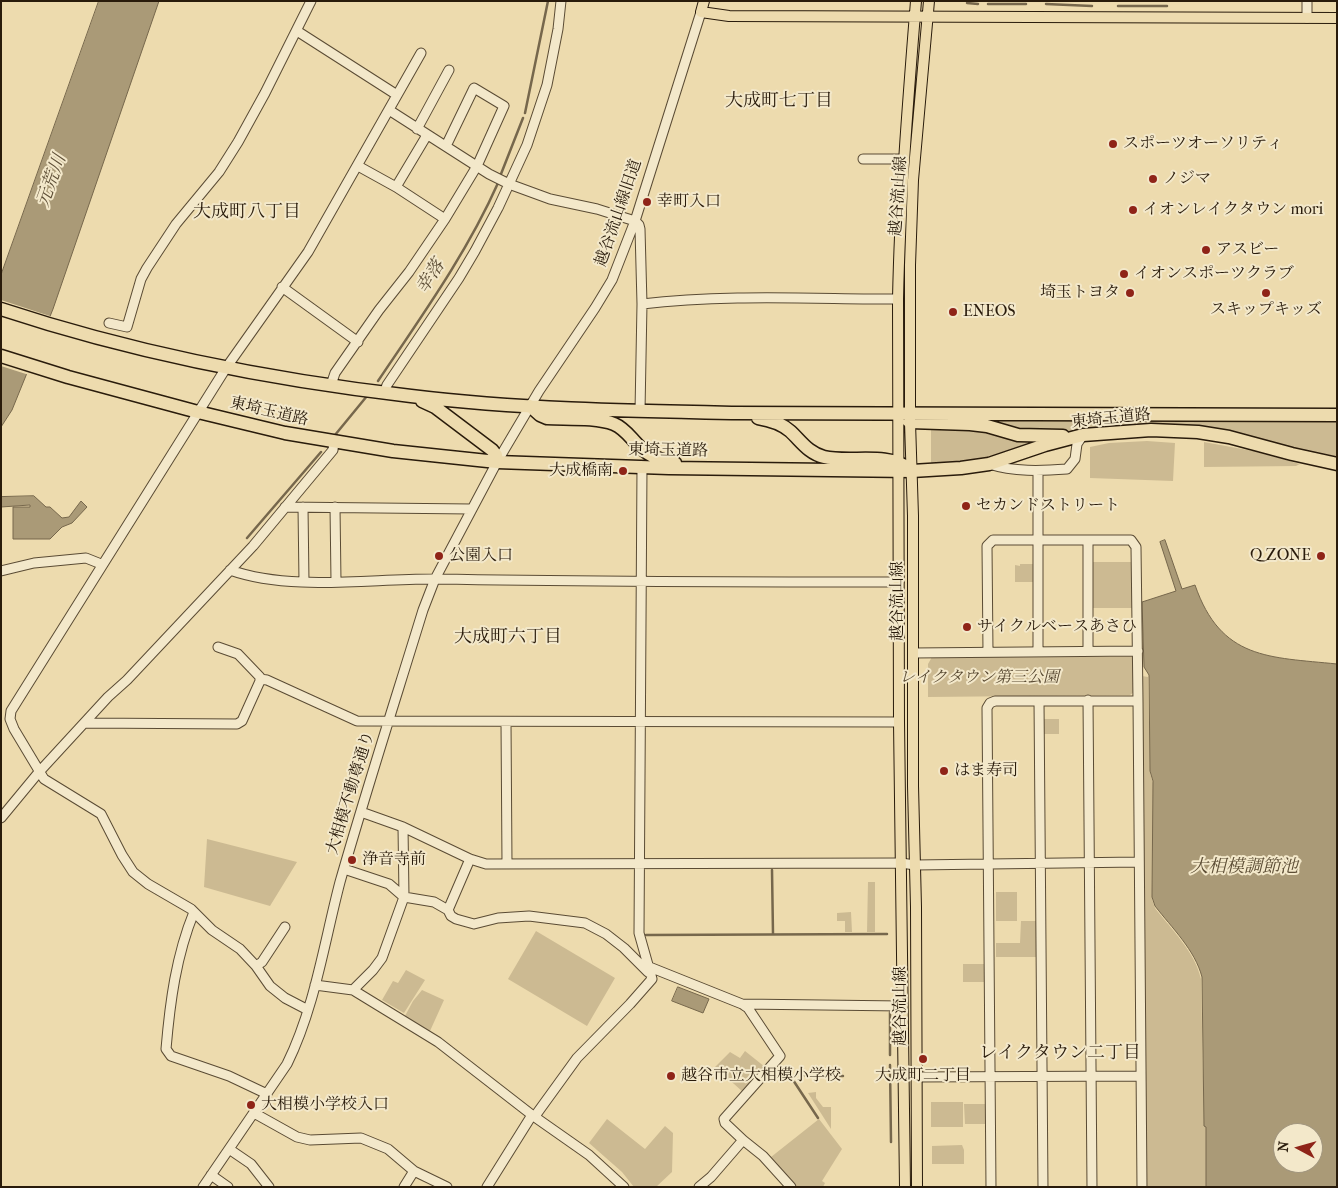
<!DOCTYPE html>
<html>
<head>
<meta charset="utf-8">
<style>
	body { margin:0 }
	#map { position:relative; width:1338px; height:1188px; overflow:hidden; background:#eddbae; font-family:"IM FELL French Canon",serif }
	canvas { display:block }
	.frame { position:absolute; inset:0; border:2px solid #291b0b; pointer-events:none }
	.north { position:absolute; left:1273px; top:1123px; width:50px; height:50px; box-sizing:border-box; background:#f3e8ca; border:1px solid #a2967e; border-radius:50%; rotate:276deg; font-size:14px; font-weight:700; line-height:20px; text-align:center; color:#291b0b }
	.north::after { content:''; display:block; margin:auto; width:18px; height:22px; background:#8f2418; clip-path:polygon(50% 0,100% 100%,50% 72%,0 100%) }
</style>
</head>
<body>
<div id="map">
<canvas width="1338" height="1188"></canvas>
<div class="frame"></div>
<div class="north">N</div>
</div>
<script>
const ctx = document.querySelector('canvas').getContext('2d');
ctx.lineJoin = 'round';
function paint(path, color) { ctx.fillStyle = color; ctx.fill(path, 'evenodd'); }
function trace(path, color, width, dash) { ctx.strokeStyle = color; ctx.lineWidth = width; ctx.lineCap = dash ? 'butt' : 'round'; ctx.setLineDash(dash || []); ctx.stroke(path); }
function label(font, color, halo, rows, align = 'center') {
  ctx.font = font + ' "IM FELL French Canon","Noto Serif JP",serif'; ctx.lineWidth = 4; ctx.setLineDash([]); ctx.textBaseline = 'middle'; ctx.strokeStyle = halo; ctx.fillStyle = color; for (const [text, x, y, turn = 0] of rows) {
    ctx.save(); ctx.translate(x, y); ctx.rotate((+turn || 0) * Math.PI / 180); ctx.textAlign = isNaN(turn) ? turn : align; if (halo) ctx.strokeText(text, 0, 0); ctx.fillText(text, 0, 0); ctx.restore();
  }
}
paint(new Path2D(`
	M 1337,419 L 1337,460 L 1251,437 L 1095,430 L 1028,432 L 971,420 Z
	M 931,427 L 966,427 L 1047,440 L 989,458 L 965,463 L 931,464 Z
	M 1147,441 L 1175,443 L 1173,481 L 1090,478 L 1090,447 L 1109,443 Z
	M 1204,442 L 1253,451 L 1300,464 L 1296,466 L 1204,467 Z
	M 1092,562 L 1133,562 L 1133,608 L 1092,608 Z
	M 1020,564 L 1034,564 L 1034,582 L 1015,582 L 1015,565 L 1020,566 Z
	M 932,657 L 1132,657 L 1134,658 L 1134,692 L 1130,695 L 928,697 L 928,664 Z
	M 1142,676 L 1148,677 L 1150,773 L 1153,783 L 1152,899 L 1155,908 C 1172,930 1195,952 1201,979 L 1204,1125 L 1206,1127 L 1207,1187 L 1146,1187 Z
	M 1044,719 L 1059,719 L 1059,734 L 1044,734 Z
	M 207,839 L 297,862 L 270,906 L 204,887 Z
	M 868,882 L 875,882 L 875,932 L 867,932 Z
	M 996,892 L 1017,892 L 1017,921 L 996,921 Z
	M 851,912 L 852,932 L 845,932 L 845,921 L 837,921 L 837,913 Z
	M 1021,921 L 1037,921 L 1037,957 L 996,957 L 996,943 L 1020,943 Z
	M 536,931 L 615,978 L 587,1026 L 508,979 Z
	M 963,964 L 985,964 L 985,982 L 963,982 Z
	M 406,970 L 425,980 L 404,1013 L 382,1000 L 393,981 L 398,983 Z
	M 422,990 L 444,1000 L 430,1031 L 405,1016 L 413,1001 Z
	M 745,1051 L 765,1067 L 743,1092 L 715,1067 L 730,1052 L 740,1058 Z
	M 816,1092 L 816,1098 L 823,1107 L 831,1107 L 831,1129 L 808,1093 Z
	M 931,1102 L 963,1102 L 963,1127 L 931,1127 Z
	M 964,1104 L 987,1104 L 987,1124 L 965,1124 Z
	M 607,1119 L 645,1149 L 665,1126 L 673,1133 L 672,1172 L 656,1187 L 634,1187 L 622,1172 L 589,1143 Z
	M 819,1119 L 842,1149 L 822,1181 L 825,1183 L 823,1187 L 798,1187 L 786,1176 L 771,1157 Z
	M 962,1145 L 964,1150 L 964,1164 L 932,1164 L 932,1146 Z`), '#ccba92');
const water = new Path2D(`
	M 99,1 L 159,1 L 53,309 L 12,410 L 1,427 L 1,275 Z
	M 34,496 L 46,507 L 50,507 L 62,518 L 69,517 L 81,501 L 87,507 L 72,523 L 62,527 L 50,539 L 13,539 L 13,507 L 30,507 L 30,505 L 1,507 L 1,497 Z
	M 1165,540 L 1182,589 L 1195,585 C 1221,660 1269,657 1337,664 L 1337,1187 L 1206,1187 L 1206,1127 L 1204,1126 L 1202,977 C 1195,950 1172,928 1155,906 L 1152,897 L 1153,781 L 1150,771 L 1149,675 L 1144,667 L 1142,602 L 1176,591 L 1160,542 ZM 1283,1133 L 1313,1133 L 1313,1163 L 1283,1163 Z
	M 678,987 L 709,999 L 703,1013 L 672,1001 Z`);
paint(water, '#aa9a77');
trace(water, '#76674c', 1);
paint(new Path2D(`
	M 1,300 L 53,317 L 29,375 L 1,366 Z`), '#eddbae');
trace(new Path2D(`
	M 967,3 L 978,4
	M 988,4 L 1026,4
	M 1046,4 L 1092,6
	M 1118,6 L 1167,6
	M 525,113 L 548,1
	M 501,174 L 523,118
	M 378,381 C 421,317 467,253 498,183
	M 335,435 L 367,396
	M 247,538 L 321,452
	M 772,870 L 773,934
	M 646,935 L 887,934
	M 890,1012 L 890,1055
	M 890,1065 L 891,1142
	M 800,1075 L 843,1076
	M 793,1080 L 818,1118`), '#76674c', 2.5);
const minor = new Path2D(`
	M 1307,18 L 1307,1
	M 297,31 L 397,95
	M 389,110 L 489,174 L 509,184 L 550,199 L 597,209 L 635,221 L 639,225 L 640,229 L 642,304 L 640,411
	M 417,129 L 449,70
	M 863,159 L 904,159
	M 358,166 L 396,187 L 445,219
	M 396,187 L 427,135
	M 282,287 L 358,342
	M 642,304 C 726,294 813,299 898,299
	M 109,323 L 127,327 L 141,279 L 147,268 L 176,224 L 219,172 L 238,142 L 265,93 L 311,1
	M 331,385 L 335,373 L 379,310 L 409,272 L 445,219 L 477,166 L 504,106 L 474,88 L 446,146
	M 384,393 L 387,385 L 459,278 L 475,251 L 498,208 L 527,145 L 547,85 L 558,29 L 561,1
	M 989,464 C 1014,472 1041,471 1067,469 L 1075,459 L 1077,444 L 1083,435
	M 285,507 L 471,509
	M 303,507 L 304,582
	M 335,507 L 336,581
	M 1088,540 L 1088,651
	M 230,570 C 292,592 373,578 437,579 C 591,582 745,582 899,582
	M 1,571 L 34,563 L 86,558 L 101,564
	M 1038,651 L 1038,471
	M 988,652 L 987,546 L 993,540 L 1131,540 L 1136,547 L 1138,701
	M 913,653 L 1138,651
	M 260,679 L 267,680 L 357,721 L 899,722
	M 1088,700 L 1092,1187
	M 1039,701 L 1043,1187
	M 506,722 L 507,864
	M 85,723 L 237,724 L 242,721 L 260,681 L 260,677 L 238,654 L 218,647
	M 361,812 L 403,827 L 470,859 L 486,864 L 901,863 L 915,865 L 1138,862
	M 1,818 L 39,772 L 108,697 L 127,680 L 253,546 L 333,450 L 334,442
	M 344,869 L 389,884 L 404,897 L 434,902 L 448,910 L 451,916 L 456,919 L 474,924 L 498,918 L 529,916 L 585,923 L 606,934 L 624,948 L 648,972
	M 448,910 L 470,859
	M 194,912 C 176,956 170,1002 166,1049 L 171,1056 L 229,1076 L 267,1094
	M 256,966 L 262,962 L 285,927
	M 647,966 L 742,1004 L 748,1008 L 780,1056 L 724,1119 L 725,1123 L 743,1140 L 711,1177 L 699,1187
	M 315,985 L 353,990 L 438,1042 L 532,1115 L 589,1155 L 624,1187
	M 353,990 L 373,970 L 382,958 L 404,897 L 403,827
	M 742,1004 L 902,1006
	M 308,1010 L 285,998 L 270,986 L 256,966 L 240,949 L 212,930 L 191,909 L 148,884 L 133,872 L 122,855 L 101,814 L 44,779 L 14,729 L 10,719 L 11,711 L 226,368 L 308,252 L 421,53
	M 916,1077 L 1140,1076
	M 254,1113 L 297,1137 L 310,1140 L 361,1138 L 388,1149 L 414,1171 L 447,1187
	M 535,1116 L 577,1058 L 630,1004 L 652,979 L 639,933 L 642,467
	M 743,1140 L 763,1156 L 791,1187
	M 229,1149 L 251,1164 L 269,1187
	M 211,1175 L 228,1187
	M 203,1187 L 287,1064 C 315,1007 324,943 340,882 C 366,791 395,701 423,610 L 435,579 L 497,462 L 539,391 L 595,308 L 612,280 L 635,221 L 701,12
	M 404,1187 L 414,1171
	M 487,1187 L 532,1115
	M 991,1187 L 987,708 L 990,703 L 995,701 L 1138,701 L 1142,1187`);
const major = new Path2D(`
	M 704,1 L 701,12 L 729,16 L 1337,18
	M 905,1187 L 899,722 L 898,299 C 900,200 908,101 916,1
	M 917,1187 L 916,907 L 913,786 L 913,516 L 910,422 L 910,265 L 913,180 L 929,1`);
const highway = new Path2D(`
	M 1,309 C 134,353 272,380 411,396 C 517,409 625,411 732,413 L 1337,415
	M 1,356 L 68,377 L 198,412 L 285,433 L 393,451 L 497,462 L 669,468 L 912,471 L 961,468 L 989,464 L 1045,445 L 1083,435 L 1151,430 L 1198,432 L 1229,437 L 1292,454 L 1337,464
	M 422,401 L 435,407 L 492,450 L 496,455 L 497,462
	M 530,406 L 540,415 L 547,418 C 567,419 596,417 614,424 C 626,429 631,439 640,447 C 650,457 662,460 675,463
	M 899,413 L 910,422 L 970,424 L 987,426 L 1018,435 L 1063,436
	M 758,418 C 770,420 781,423 790,431 C 801,441 808,453 824,457 C 849,463 887,452 908,468`);
trace(minor, '#5a4b34', 11);
trace(major, '#291b0b', 12);
trace(highway, '#291b0b', 15);
trace(minor, '#f3e8ca', 9);
trace(major, '#eddbae', 10);
trace(highway, '#eddbae', 12);
for (const [x, y, r, color] of [
	[1113,144,5,"#8f2418"],
	[1153,179,5,"#8f2418"],
	[647,202,5,"#8f2418"],
	[1133,210,5,"#8f2418"],
	[1206,250,5,"#8f2418"],
	[1124,274,5,"#8f2418"],
	[1130,293,5,"#8f2418"],
	[1266,293,5,"#8f2418"],
	[953,312,5,"#8f2418"],
	[623,471,5,"#8f2418"],
	[966,506,5,"#8f2418"],
	[439,556,5,"#8f2418"],
	[1321,556,5,"#8f2418"],
	[967,627,5,"#8f2418"],
	[944,771,5,"#8f2418"],
	[352,860,5,"#8f2418"],
	[923,1059,5,"#8f2418"],
	[671,1076,5,"#8f2418"],
	[251,1105,5,"#8f2418"]
]) { const dot = new Path2D(); dot.arc(x, y, r, 0, 2 * Math.PI); ctx.fillStyle = color; ctx.fill(dot); trace(dot, '#f3e8ca', 2); }
label('16px', '#291b0b', '#f3e8ca', [
	["スポーツオーソリティ",1123,144],
	["ノジマ",1163,179],
	["幸町入口",657,202],
	["イオンレイクタウン mori",1143,210],
	["アスビー",1216,250],
	["イオンスポーツクラブ",1134,274],
	["埼玉トヨタ",1120,293,"right"],
	["スキップキッズ",1266,310,"center"],
	["ENEOS",963,312],
	["大成橋南",613,471,"right"],
	["セカンドストリート",976,506],
	["公園入口",449,556],
	["Q ZONE",1311,556,"right"],
	["サイクルベースあさひ",977,627],
	["はま寿司",954,771],
	["浄音寺前",362,860],
	["越谷市立大相模小学校",681,1076],
	["大成町二丁目",923,1076,"center"],
	["大相模小学校入口",261,1105]
], 'left');
label('16px', '#291b0b', '#f3e8ca', [
	["越谷流山線",899,196,-86],
	["越谷流山線旧道",619,213,-71],
	["東埼玉道路",269,412,13],
	["東埼玉道路",1111,419,-6],
	["東埼玉道路",668,451,1],
	["越谷流山線",898,601,-90],
	["大相模不動尊通り",351,793,-73],
	["越谷流山線",901,1006,-90]
]);
label('italic 16px', '#5a4b34', '#f3e8ca', [
	["レイクタウン第三公園",979,678]
]);
label('18px', '#291b0b', '#f3e8ca', [
	["大成町七丁目",779,102],
	["大成町八丁目",247,213],
	["大成町六丁目",508,638],
	["レイクタウン二丁目",1060,1054]
]);
label('italic 18px', '#5d4e36', '#f3e8ca', [
	["元荒川",52,181,-70],
	["幸落",431,277,-57],
	["大相模調節池",1244,868]
]);
</script>
</body>
</html>
